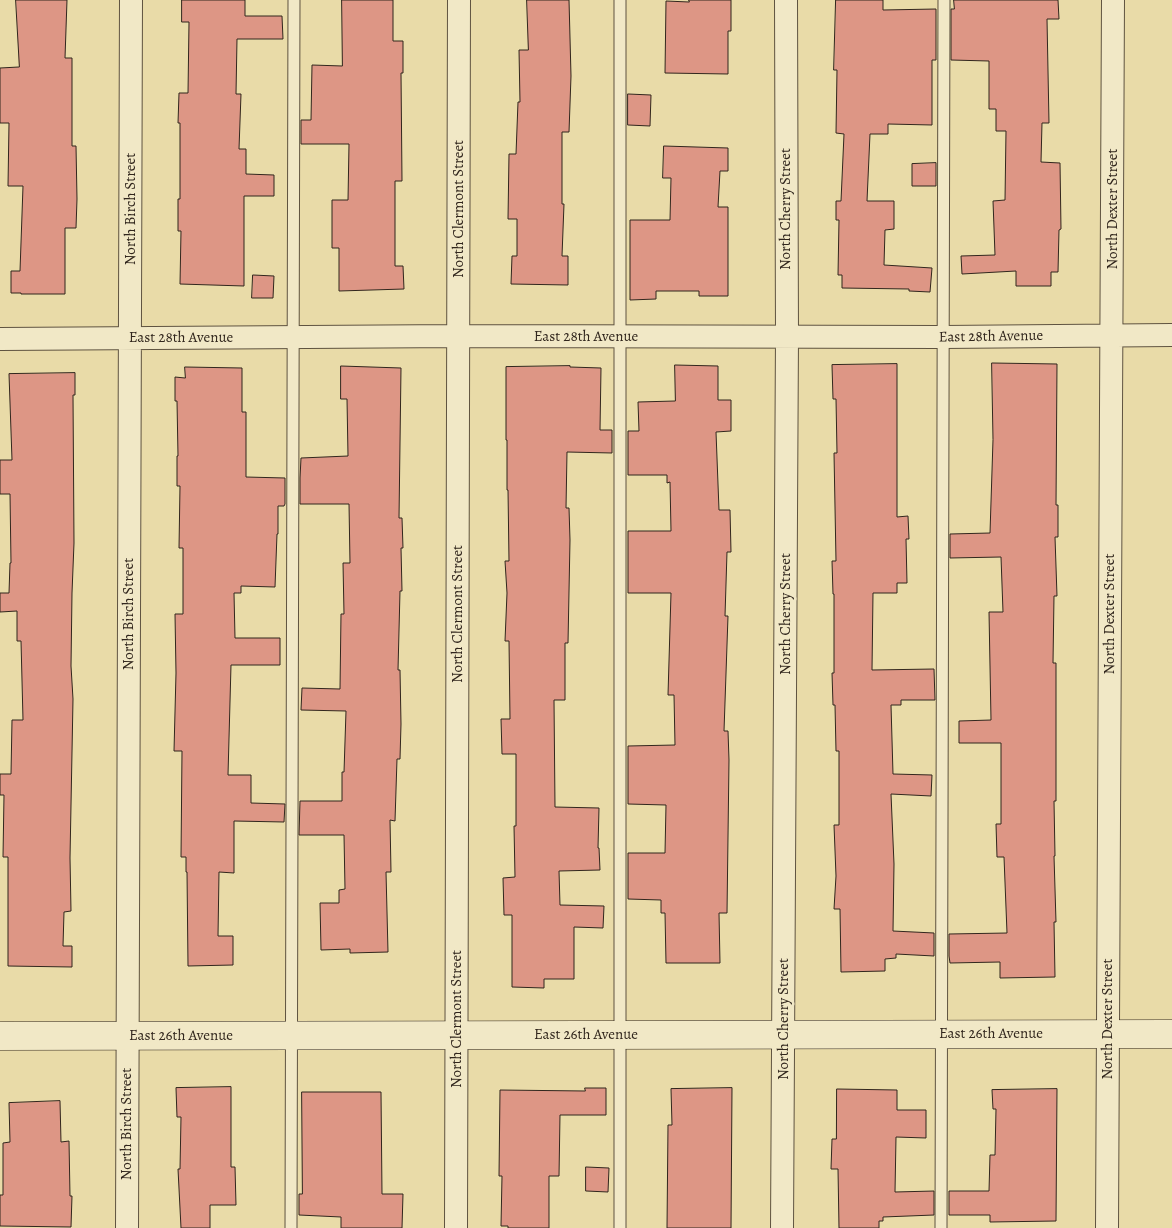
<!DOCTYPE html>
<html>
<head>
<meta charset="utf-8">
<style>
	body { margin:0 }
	canvas { display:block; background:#e9dba8 }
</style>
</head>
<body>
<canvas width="1172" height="1228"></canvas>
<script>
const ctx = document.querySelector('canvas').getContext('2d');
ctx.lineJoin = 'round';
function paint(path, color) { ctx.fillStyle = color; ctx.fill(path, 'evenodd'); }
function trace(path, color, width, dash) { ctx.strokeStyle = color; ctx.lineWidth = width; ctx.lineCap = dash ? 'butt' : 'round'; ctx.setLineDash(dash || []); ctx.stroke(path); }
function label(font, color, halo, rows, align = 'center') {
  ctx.font = font + ' Alegreya,serif'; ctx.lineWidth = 5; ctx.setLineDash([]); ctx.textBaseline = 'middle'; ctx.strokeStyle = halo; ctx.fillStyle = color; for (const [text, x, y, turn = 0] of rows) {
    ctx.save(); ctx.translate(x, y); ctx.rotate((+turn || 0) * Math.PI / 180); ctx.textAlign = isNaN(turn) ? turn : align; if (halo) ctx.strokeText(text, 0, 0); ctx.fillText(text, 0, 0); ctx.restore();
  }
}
const building = new Path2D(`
	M 16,0 L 67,0 L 65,58 L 72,58 L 72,146 L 76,146 L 77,199 L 76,228 L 65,228 L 65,294 L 21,294 L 21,293 L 11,293 L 11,271 L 20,271 L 23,186 L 8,186 L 9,123 L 0,123 L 0,68 L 19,67 Z
	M 182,0 L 245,0 L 245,16 L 282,16 L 283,39 L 237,39 L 236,94 L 241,94 L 239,149 L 246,149 L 246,174 L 274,175 L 274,196 L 244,196 L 244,286 L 180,284 L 181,231 L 178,231 L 178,199 L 180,199 L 180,123 L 178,123 L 179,93 L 188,93 L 189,22 L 182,22 Z
	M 342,0 L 393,0 L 393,41 L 403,41 L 403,73 L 401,73 L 402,181 L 395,181 L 395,266 L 403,266 L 404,289 L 339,291 L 339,248 L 332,248 L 332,200 L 348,200 L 349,144 L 301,144 L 301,120 L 311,120 L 312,65 L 342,66 Z
	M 527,0 L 569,0 L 571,76 L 569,132 L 562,132 L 562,204 L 564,204 L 562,256 L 568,256 L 568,285 L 511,284 L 512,256 L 517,256 L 517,219 L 508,219 L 509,154 L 516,154 L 518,102 L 520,102 L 519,50 L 528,50 Z
	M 689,0 L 731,0 L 731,31 L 728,31 L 728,74 L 665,73 L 666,1 L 689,2 Z
	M 836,0 L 883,0 L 883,10 L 936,9 L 936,60 L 932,60 L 932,125 L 888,124 L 888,134 L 870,134 L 867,201 L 894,201 L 894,229 L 885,230 L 884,265 L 932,268 L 930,292 L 909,291 L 909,289 L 842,288 L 842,275 L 838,275 L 839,220 L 836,220 L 836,201 L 841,201 L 844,134 L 836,133 L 837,70 L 834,70 Z
	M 954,0 L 1058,0 L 1059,19 L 1047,19 L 1049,123 L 1042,123 L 1041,162 L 1060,163 L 1061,229 L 1059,230 L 1058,272 L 1051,272 L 1051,286 L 1016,286 L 1016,271 L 962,274 L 961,256 L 995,255 L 993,201 L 1005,200 L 1006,131 L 996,131 L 996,109 L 989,109 L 989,61 L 951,60 L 951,9 L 954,9 Z
	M 628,94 L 651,95 L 650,126 L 628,125 Z
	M 664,146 L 728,148 L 728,171 L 720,171 L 718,207 L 728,207 L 728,296 L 699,296 L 699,291 L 656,291 L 656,299 L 630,300 L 630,220 L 670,220 L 671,178 L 663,178 Z
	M 936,163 L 936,186 L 912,186 L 912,164 Z
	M 253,275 L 274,276 L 273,298 L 252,298 Z
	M 992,363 L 1057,364 L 1056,505 L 1058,505 L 1058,537 L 1055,537 L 1057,596 L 1054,596 L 1053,663 L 1056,663 L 1056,801 L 1054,801 L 1055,856 L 1054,856 L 1056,922 L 1054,922 L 1055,977 L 1000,978 L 1000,962 L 950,963 L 949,956 L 949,934 L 1007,933 L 1004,857 L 997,857 L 996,824 L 1001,824 L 1001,743 L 959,743 L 959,721 L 991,720 L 989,612 L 1003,612 L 1001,557 L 950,558 L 950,534 L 990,533 L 993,440 Z
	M 897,364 L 897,517 L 908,516 L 909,539 L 906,539 L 907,583 L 897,583 L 897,593 L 873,593 L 872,670 L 934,669 L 935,700 L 901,700 L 901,705 L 891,705 L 893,774 L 932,775 L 931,796 L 891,794 L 894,864 L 893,931 L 934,933 L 934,956 L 896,954 L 896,958 L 885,959 L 885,971 L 841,972 L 840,909 L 834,909 L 836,876 L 834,825 L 839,825 L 839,751 L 836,751 L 835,705 L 833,705 L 832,673 L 834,673 L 834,594 L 833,594 L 832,561 L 836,561 L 834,453 L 837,453 L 836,399 L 833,399 L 832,365 Z
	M 675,365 L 718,366 L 718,400 L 731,400 L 731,431 L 716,432 L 719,510 L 730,510 L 731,552 L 727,552 L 725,616 L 728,616 L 724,731 L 728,731 L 729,760 L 727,913 L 719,913 L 720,963 L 666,963 L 665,913 L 661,913 L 661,900 L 628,899 L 628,853 L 665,853 L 666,805 L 628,804 L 628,746 L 675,745 L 674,695 L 668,695 L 671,593 L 628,593 L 628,531 L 671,531 L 670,482 L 667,483 L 667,475 L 628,475 L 628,431 L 639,431 L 638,402 L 675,401 Z
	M 341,366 L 401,368 L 399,518 L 402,518 L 403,548 L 401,548 L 402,591 L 400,591 L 398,670 L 400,670 L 401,724 L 400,759 L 397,759 L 395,821 L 390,820 L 391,872 L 386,872 L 388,952 L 350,953 L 350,949 L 321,950 L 320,903 L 339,903 L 339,890 L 345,889 L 344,835 L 299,835 L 300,801 L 342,801 L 342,772 L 344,772 L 346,711 L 301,710 L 302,688 L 340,689 L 341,614 L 344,614 L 343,563 L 350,563 L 349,504 L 300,504 L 300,478 L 301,458 L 348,456 L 347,399 L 341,399 Z
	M 570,366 L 570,367 L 601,368 L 600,430 L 612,430 L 612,453 L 567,452 L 566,508 L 569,508 L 570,540 L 568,643 L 565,643 L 565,700 L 554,700 L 555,807 L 599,808 L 598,848 L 599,848 L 600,870 L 559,871 L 560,905 L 604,906 L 603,928 L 574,927 L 574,979 L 544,979 L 544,988 L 512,987 L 512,915 L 504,915 L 503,878 L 515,877 L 514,826 L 516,826 L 516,754 L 502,754 L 501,719 L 510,719 L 509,641 L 505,641 L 507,593 L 505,561 L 509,561 L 508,490 L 507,490 L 507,440 L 506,440 L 506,367 Z
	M 185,367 L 242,368 L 242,412 L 246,412 L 246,477 L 285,478 L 285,504 L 284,506 L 278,506 L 278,534 L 277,534 L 275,587 L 241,586 L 241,593 L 234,593 L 235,638 L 280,638 L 280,665 L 231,665 L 228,775 L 251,775 L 251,803 L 285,804 L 284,822 L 234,821 L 234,873 L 219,872 L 218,936 L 233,936 L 233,965 L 188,966 L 187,872 L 186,872 L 186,857 L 181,857 L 182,751 L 174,751 L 176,673 L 175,614 L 183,614 L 183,548 L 179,548 L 180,486 L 177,486 L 177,456 L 178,456 L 177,401 L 175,401 L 175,377 L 185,378 Z
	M 75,373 L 75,395 L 73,395 L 74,543 L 72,593 L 71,666 L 73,699 L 70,858 L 71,911 L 64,912 L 63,946 L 72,946 L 72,967 L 8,966 L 8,857 L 3,857 L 4,795 L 0,795 L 0,774 L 11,774 L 12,720 L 23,720 L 21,641 L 17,641 L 17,611 L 0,612 L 0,593 L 9,593 L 10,563 L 11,563 L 10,494 L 0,494 L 0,460 L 12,460 L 9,374 Z
	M 231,1087 L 231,1167 L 235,1167 L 236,1205 L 210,1205 L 210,1228 L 181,1228 L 178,1169 L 180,1169 L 181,1117 L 177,1117 L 176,1088 Z
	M 585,1088 L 606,1088 L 606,1115 L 560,1115 L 559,1176 L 549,1176 L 549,1228 L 508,1228 L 508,1226 L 501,1226 L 502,1176 L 499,1176 L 500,1090 L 585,1091 Z
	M 732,1088 L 731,1228 L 667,1228 L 668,1125 L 672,1125 L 671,1089 Z
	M 837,1089 L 897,1090 L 897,1110 L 926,1110 L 926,1138 L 896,1137 L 895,1192 L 934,1191 L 934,1215 L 883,1217 L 883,1221 L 879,1221 L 879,1228 L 839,1228 L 838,1169 L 831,1169 L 832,1139 L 836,1139 Z
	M 1057,1089 L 1056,1221 L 990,1222 L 990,1215 L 949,1215 L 949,1191 L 989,1191 L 990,1155 L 995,1155 L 996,1109 L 993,1109 L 992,1090 Z
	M 302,1092 L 381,1092 L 382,1194 L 403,1194 L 402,1228 L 341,1228 L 341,1217 L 299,1215 L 299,1194 L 302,1194 Z
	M 60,1101 L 61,1142 L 69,1141 L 70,1196 L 72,1196 L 71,1227 L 0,1226 L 0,1195 L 3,1195 L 3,1143 L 10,1142 L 9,1103 Z
	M 586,1167 L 609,1168 L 608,1192 L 586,1191 Z`);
paint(building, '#dd9685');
trace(building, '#31261d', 1);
const lane = new Path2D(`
	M 291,1228 L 294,0
	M 620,1228 L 620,0
	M 941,1228 L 944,0`);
const street = new Path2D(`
	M 0,339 L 458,336 L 943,337 L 1172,335
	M 127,1228 L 131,0
	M 456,1228 L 459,0
	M 782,1228 L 787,336 L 786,0
	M 1107,1228 L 1113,0`);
const secondary = new Path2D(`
	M 0,1036 L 1172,1034`);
trace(lane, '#5f5340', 13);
trace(street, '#5f5340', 24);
trace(secondary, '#31261d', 29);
trace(lane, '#f1e8c6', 11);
trace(street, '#f1e8c6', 22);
trace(secondary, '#f1e8c6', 28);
label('15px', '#31261d', '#f1e8c6', [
	["North Birch Street",131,209,-90],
	["North Clermont Street",459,209,-90],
	["North Cherry Street",786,209,-90],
	["North Dexter Street",1113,209,-90],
	["East 28th Avenue",586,337],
	["East 28th Avenue",991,337,-1],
	["East 28th Avenue",181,338],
	["North Birch Street",129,614,-90],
	["North Clermont Street",458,614,-90],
	["North Cherry Street",786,614,-90],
	["North Dexter Street",1110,614,-90],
	["North Clermont Street",457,1019,-90],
	["North Cherry Street",784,1019,-90],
	["North Dexter Street",1108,1019,-90],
	["East 26th Avenue",991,1034],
	["East 26th Avenue",586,1035],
	["East 26th Avenue",181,1036],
	["North Birch Street",127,1124,-90]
]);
</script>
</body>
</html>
